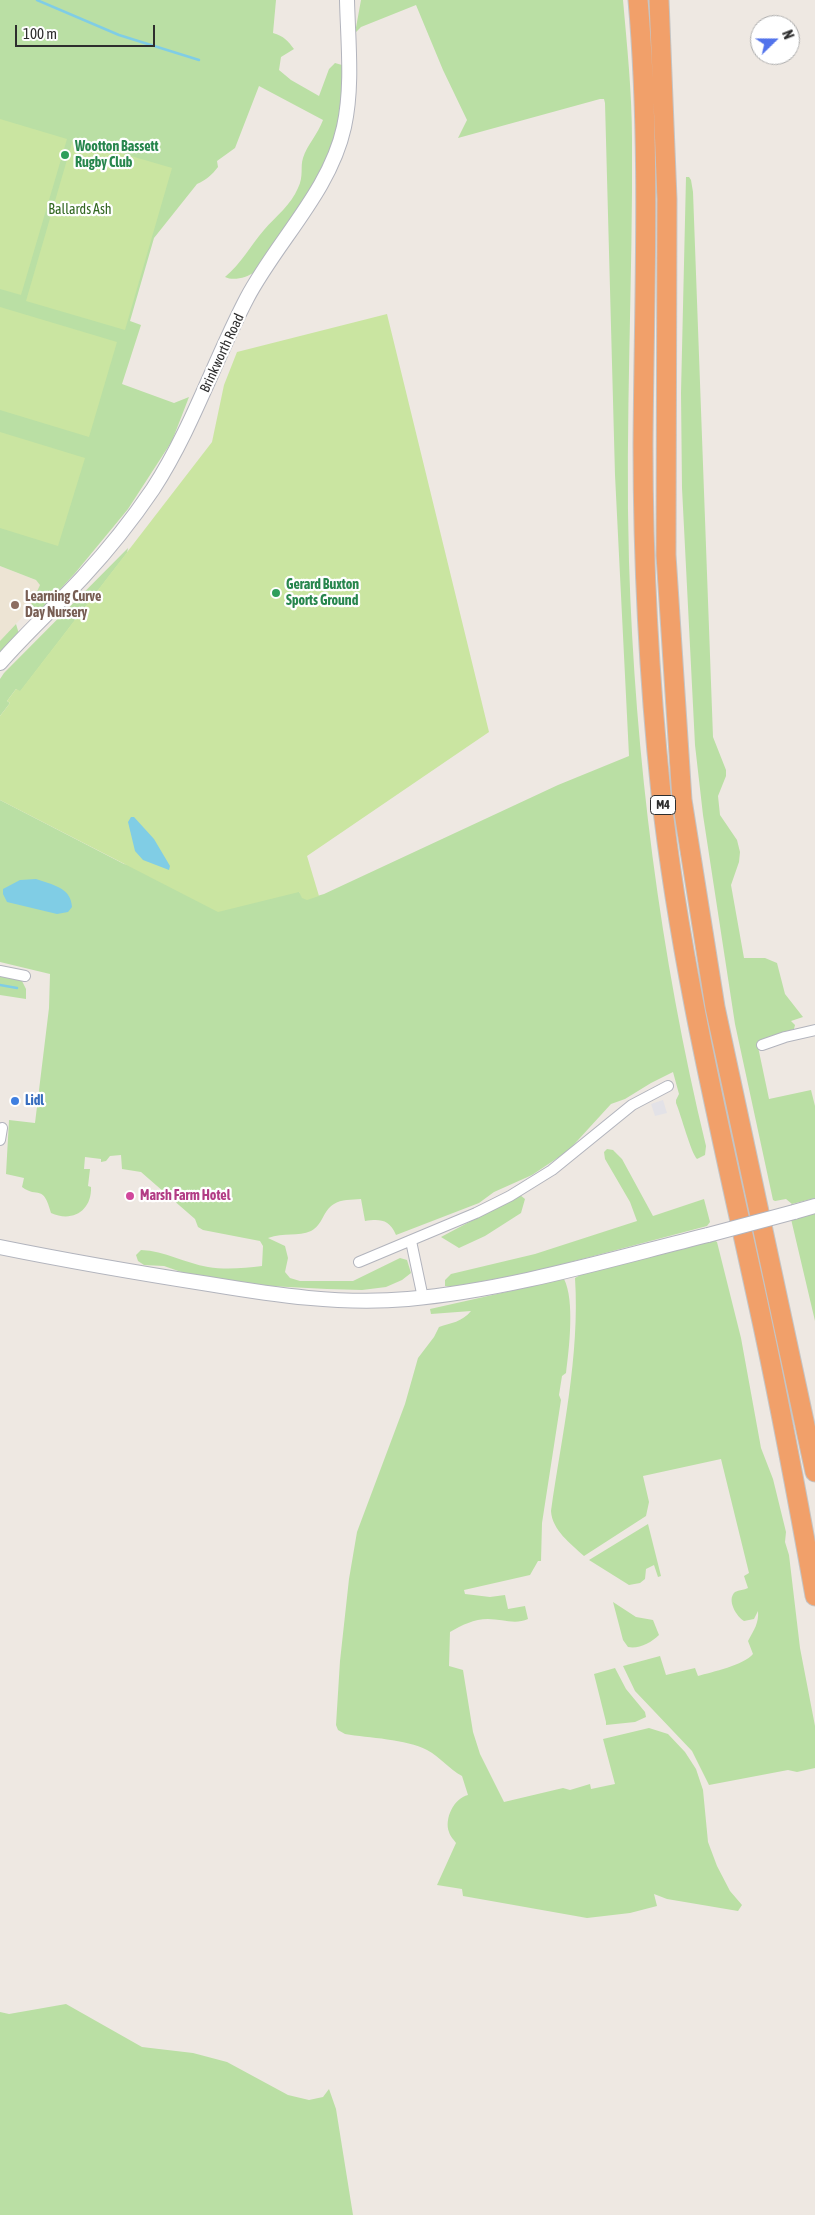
<!DOCTYPE html>
<html>
<head>
<meta charset="utf-8">
<style>
	body { margin:0 }
	#map { position:relative; width:815px; height:2215px; overflow:hidden; background:#eee8e2; font-family:"Asap Condensed",sans-serif }
	canvas { display:block }
	.north { position:absolute; left:750px; top:15px; width:50px; height:50px; box-sizing:border-box; background:#fff; border:1px solid #ababab; border-radius:50%; rotate:68deg; font-size:14px; font-weight:700; line-height:20px; text-align:center; color:#2e2e2e }
	.north::after { content:''; display:block; margin:auto; width:18px; height:22px; background:#5273eb; clip-path:polygon(50% 0,100% 100%,50% 72%,0 100%) }
	.scale { position:absolute; left:15px; top:25px; width:140px; height:22px; box-sizing:border-box; border:2px solid #2e2e2e; border-top:0; padding-left:6px; font-size:15px; line-height:18px; white-space:nowrap; color:#2e2e2e; -webkit-text-stroke:4px #fff; paint-order:stroke }
</style>
</head>
<body>
<div id="map">
<canvas width="815" height="2215"></canvas>
<div class="north">N</div>
<div class="scale">100 m</div>
</div>
<script>
const ctx = document.querySelector('canvas').getContext('2d');
ctx.lineJoin = 'round';
function paint(path, color) { ctx.fillStyle = color; ctx.fill(path, 'evenodd'); }
function trace(path, color, width, dash) { ctx.strokeStyle = color; ctx.lineWidth = width; ctx.lineCap = dash ? 'butt' : 'round'; ctx.setLineDash(dash || []); ctx.stroke(path); }
function label(font, color, halo, rows, align = 'center') {
  ctx.font = font + ' "Asap Condensed",sans-serif'; ctx.lineWidth = 4.5; ctx.setLineDash([]); ctx.textBaseline = 'middle'; ctx.strokeStyle = halo; ctx.fillStyle = color; for (const [text, x, y, turn = 0] of rows) {
    ctx.save(); ctx.translate(x, y); ctx.rotate((+turn || 0) * Math.PI / 180); ctx.textAlign = isNaN(turn) ? turn : align; if (halo) ctx.strokeText(text, 0, 0); ctx.fillText(text, 0, 0); ctx.restore();
  }
}
paint(new Path2D(`
	M 663,1100 L 667,1113 L 655,1116 L 651,1104 Z`), '#e3e2e7');
paint(new Path2D(`
	M 0,566 L 36,580 L 41,585 L 28,611 L 0,641 Z`), '#ede4d4');
paint(new Path2D(`
	M 0,0 L 276,0 L 273,33 C 284,36 288,41 294,49 L 281,57 L 279,70 L 291,80 L 319,96 L 329,69 L 335,63 L 342,65 C 344,92 341,118 333,145 C 322,181 292,219 270,250 C 265,257 260,266 254,272 C 247,278 233,281 225,277 C 241,264 251,245 264,230 C 276,216 291,205 298,188 C 304,176 300,167 303,158 C 307,145 318,134 323,120 L 259,86 L 235,148 L 217,161 L 218,167 C 212,175 206,180 197,184 L 154,238 L 130,321 L 141,325 L 122,384 L 174,403 L 189,397 L 172,441 L 128,509 L 76,572 L 42,609 L 33,615 L 28,611 L 40,585 L 36,580 L 0,566 Z
	M 361,0 L 623,0 C 627,46 632,92 632,139 C 633,280 625,421 629,562 C 635,758 660,955 706,1146 L 705,1155 L 697,1159 C 691,1153 681,1115 676,1103 L 676,1100 L 679,1094 L 673,1072 L 651,1083 L 625,1099 L 611,1104 L 568,1151 L 532,1175 L 494,1192 L 479,1203 L 396,1235 C 389,1219 380,1219 365,1221 L 361,1199 C 352,1200 341,1199 334,1204 C 323,1210 323,1225 311,1231 C 298,1237 284,1232 268,1238 L 285,1246 L 288,1258 L 285,1272 L 290,1278 L 300,1281 L 353,1281 L 400,1258 L 407,1260 L 411,1273 L 402,1280 L 386,1287 L 362,1290 L 327,1289 L 250,1285 L 190,1275 L 164,1266 L 144,1265 L 138,1261 L 136,1255 L 141,1250 C 165,1251 185,1263 208,1267 C 226,1270 245,1268 262,1266 L 263,1246 L 260,1241 L 203,1230 L 198,1227 L 195,1219 L 141,1172 L 122,1169 L 121,1155 L 110,1156 L 106,1161 L 101,1162 L 101,1159 L 85,1157 L 84,1169 L 90,1169 L 88,1186 L 91,1187 C 92,1210 73,1223 51,1213 C 43,1183 38,1199 22,1187 L 24,1178 L 6,1174 L 9,1120 L 35,1123 L 49,1008 L 50,974 L 0,962 L 0,800 L 124,864 L 299,892 L 307,899 L 324,894 L 558,785 L 629,756 L 615,475 L 605,103 L 604,99 L 600,99 L 458,138 L 467,120 L 443,70 L 416,5 L 361,27 L 355,33 Z
	M 686,177 L 689,177 L 691,180 L 693,192 L 713,737 L 726,770 L 726,776 L 718,796 L 720,815 L 737,840 L 740,852 L 739,862 L 731,885 L 744,958 L 765,958 L 777,963 L 785,994 L 803,1017 L 791,1021 L 795,1025 L 794,1029 L 757,1042 L 769,1099 L 811,1090 L 815,1106 L 815,1198 L 792,1204 L 786,1199 L 775,1201 L 773,1200 L 735,1024 L 703,815 L 695,745 L 682,488 L 681,393 Z
	M 128,548 L 127,553 L 20,692 L 16,689 L 7,701 L 10,703 L 0,716 L 0,679 L 4,673 Z
	M 16,624 L 19,634 L 0,658 L 0,641 Z
	M 0,975 L 22,981 L 26,989 L 26,999 L 0,995 Z
	M 607,1149 L 613,1150 L 622,1159 L 653,1216 L 704,1199 L 710,1222 L 707,1226 L 533,1272 L 451,1287 L 445,1286 L 445,1280 L 451,1274 L 535,1254 L 637,1221 L 630,1202 L 605,1159 L 604,1152 Z
	M 520,1195 L 525,1199 L 521,1213 L 485,1236 L 459,1248 L 441,1237 Z
	M 815,1211 L 815,1321 L 791,1219 Z
	M 713,1239 L 717,1242 L 741,1338 L 761,1448 L 773,1479 L 786,1532 L 785,1542 L 789,1555 L 800,1648 L 815,1726 L 815,1768 L 797,1772 L 788,1770 L 709,1785 L 692,1751 L 635,1691 L 623,1666 L 660,1656 L 666,1675 L 695,1668 L 698,1676 C 712,1672 744,1665 753,1654 L 748,1641 C 754,1630 759,1623 758,1611 L 754,1619 L 744,1621 C 737,1617 726,1600 735,1592 C 739,1590 744,1590 748,1588 L 744,1576 L 749,1573 L 721,1459 L 643,1476 L 649,1502 L 646,1516 L 584,1556 C 571,1544 552,1530 551,1511 C 562,1434 580,1356 575,1278 L 584,1273 Z
	M 564,1279 C 575,1300 569,1350 566,1373 L 562,1376 L 559,1395 L 561,1400 L 542,1523 L 541,1561 L 538,1561 L 530,1575 L 464,1590 L 465,1594 L 490,1597 L 505,1595 L 508,1609 L 525,1606 L 528,1619 C 515,1625 502,1619 488,1619 C 474,1619 462,1625 450,1632 L 449,1666 L 463,1670 L 473,1732 L 480,1754 L 504,1802 L 563,1788 L 570,1790 L 590,1784 L 591,1789 L 615,1784 L 603,1739 L 649,1728 L 668,1734 L 685,1752 L 696,1769 L 703,1790 L 708,1842 L 717,1866 L 730,1891 L 742,1905 L 738,1911 L 667,1899 L 654,1894 L 657,1906 L 630,1913 L 587,1918 L 463,1896 L 462,1889 L 437,1885 L 456,1843 C 454,1840 450,1836 449,1832 C 444,1819 454,1798 468,1795 L 462,1776 C 449,1769 440,1757 427,1750 C 406,1739 369,1738 345,1734 L 338,1730 L 336,1725 L 340,1661 L 349,1579 L 357,1532 L 405,1404 L 418,1358 L 434,1337 L 439,1327 C 451,1323 462,1322 471,1311 L 431,1314 L 430,1309 Z
	M 648,1524 L 661,1576 L 658,1577 L 654,1565 L 646,1569 L 645,1579 L 640,1583 L 629,1585 L 589,1560 Z
	M 613,1602 L 636,1617 L 653,1620 L 659,1635 C 651,1643 639,1649 628,1647 L 623,1640 Z
	M 615,1668 L 626,1689 L 645,1712 L 646,1717 L 635,1722 L 606,1725 L 606,1722 L 594,1674 Z
	M 66,2004 L 142,2047 L 193,2053 L 227,2062 L 288,2095 L 309,2100 L 323,2097 L 329,2089 L 336,2109 L 353,2215 L 0,2215 L 0,2012 L 9,2014 Z`), '#badfa4');
paint(new Path2D(`
	M 0,119 L 67,139 L 21,295 L 0,289 Z
	M 73,139 L 172,168 L 125,330 L 26,301 Z
	M 0,307 L 117,342 L 89,437 L 0,410 Z
	M 387,314 L 489,732 L 307,856 L 319,896 L 307,900 L 302,898 L 299,892 L 218,912 L 0,800 L 0,716 L 10,703 L 7,701 L 16,689 L 20,691 L 212,442 L 224,385 L 237,352 Z
	M 0,432 L 85,458 L 58,546 L 0,528 Z`), '#cae5a1');
paint(new Path2D(`
	M 131,817 L 134,817 L 154,839 L 170,866 L 169,870 L 143,860 L 135,851 L 128,822 Z
	M 36,879 C 52,885 71,887 72,907 L 68,912 L 57,914 L 7,902 L 3,894 L 3,889 L 20,880 Z`), '#80cde5');
trace(new Path2D(`
	M 37,0 L 119,35 L 199,60
	M 0,985 L 17,988`), '#80cde5', 2.5);
const street = new Path2D(`
	M 0,971 L 25,976
	M 762,1045 L 785,1037 L 815,1030
	M 0,1140 L 2,1128
	M 411,1241 L 423,1298
	M 359,1262 L 476,1213 L 510,1196 L 552,1170 L 632,1105 L 668,1086`);
const secondary = new Path2D(`
	M 0,663 C 26,633 56,606 83,577 C 108,550 132,520 153,489 C 192,429 214,361 247,298 C 277,241 330,191 344,127 C 353,86 348,42 347,0
	M 794,1212 L 815,1206
	M 0,1247 C 69,1261 139,1273 209,1284 C 275,1295 341,1305 408,1299 C 509,1290 611,1259 708,1235`);
const highway = new Path2D(`
	M 638,0 C 651,148 644,297 643,445 C 643,561 649,678 661,793 C 681,973 725,1149 763,1326 C 782,1415 799,1506 815,1596
	M 659,0 L 667,199 L 666,555 L 682,800 L 715,1007 L 815,1472`);
trace(street, '#b2b4bd', 12);
trace(secondary, '#b2b4bd', 16);
trace(highway, '#c4c4c4', 21);
trace(street, '#fff', 10);
trace(secondary, '#fff', 14);
trace(highway, '#f1a06a', 19);
const secondaryBridge = new Path2D(`
	M 708,1235 L 794,1212`);
trace(secondaryBridge, '#b2b4bd', 16, []);
trace(secondaryBridge, '#fff', 14);
for (const [x, y, r, color] of [
	[65,155,5,"#2e9e5b"],
	[276,593,5,"#2e9e5b"],
	[15,605,5,"#8d6e63"],
	[15,1101,5,"#3f7fe0"],
	[130,1196,5,"#d1479c"]
]) { const dot = new Path2D(); dot.arc(x, y, r, 0, 2 * Math.PI); ctx.fillStyle = color; ctx.fill(dot); trace(dot, '#fff', 2); }
for (const [x, y, w] of [
	[663,805,25]
]) { const box = new Path2D(); box.roundRect(x - w / 2, y - 9.5, w, 19, 4); ctx.fillStyle = '#fff'; ctx.fill(box); trace(box, '#2e2e2e', 1); }
label('bold 12px', '#2e2e2e', null, [
	["M4",663,805]
]);
label('bold 14px', '#27864d', '#fff', [
	["Wootton Bassett",75,147],
	["Rugby Club",75,163],
	["Gerard Buxton",286,585],
	["Sports Ground",286,601]
], 'left');
label('14px', '#326722', '#fff', [
	["Ballards Ash",80,210]
]);
label('14px', '#2e2e2e', '#fff', [
	["Brinkworth Road",222,353,-65]
]);
label('bold 14px', '#785e54', '#fff', [
	["Learning Curve",25,597],
	["Day Nursery",25,613]
], 'left');
label('bold 14px', '#366cbe', '#fff', [
	["Lidl",25,1101]
], 'left');
label('bold 14px', '#b23c85', '#fff', [
	["Marsh Farm Hotel",140,1196]
], 'left');
</script>
</body>
</html>
